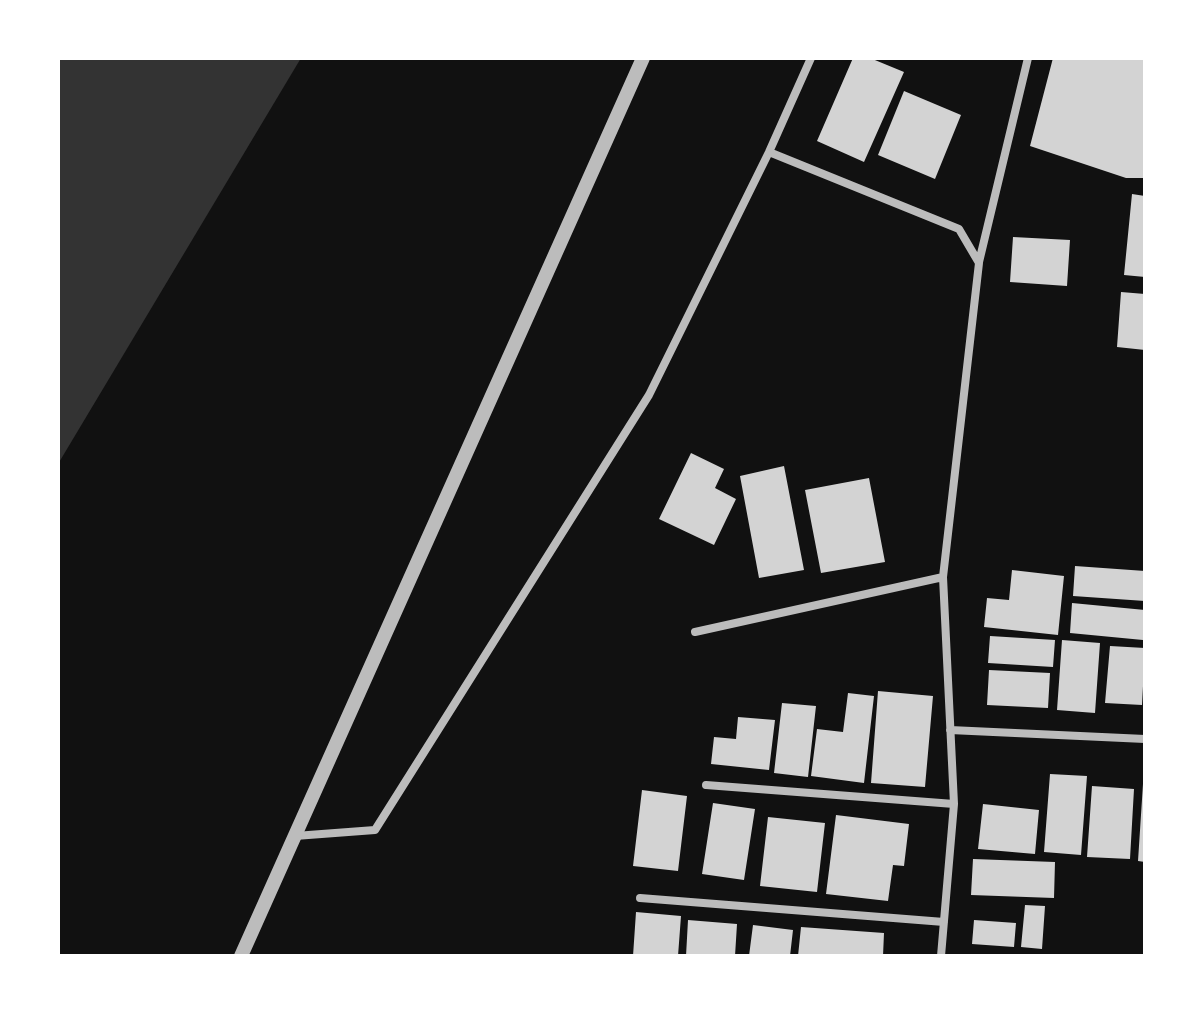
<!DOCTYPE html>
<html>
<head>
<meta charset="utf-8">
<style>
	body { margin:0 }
	#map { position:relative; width:1203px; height:1014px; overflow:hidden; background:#111; font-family:"IBM Plex Sans",sans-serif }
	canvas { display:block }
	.frame { position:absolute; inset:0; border:60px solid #fff; pointer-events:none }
</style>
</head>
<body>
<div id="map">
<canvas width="1203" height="1014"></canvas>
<div class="frame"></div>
</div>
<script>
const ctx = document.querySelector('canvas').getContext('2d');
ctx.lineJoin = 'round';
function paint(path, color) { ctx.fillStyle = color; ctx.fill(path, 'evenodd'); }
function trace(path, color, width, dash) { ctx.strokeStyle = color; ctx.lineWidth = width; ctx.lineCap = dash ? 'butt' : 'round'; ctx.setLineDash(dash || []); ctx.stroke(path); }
paint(new Path2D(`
	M 58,58 L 301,58 L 58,464 Z`), '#333');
paint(new Path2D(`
	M 853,58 L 870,58 L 904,72 L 864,162 L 817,141 Z
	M 1053,58 L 1145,58 L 1145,178 L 1126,178 L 1030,146 Z
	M 904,91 L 961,115 L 935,179 L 878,155 Z
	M 1132,194 L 1145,196 L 1145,277 L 1124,275 Z
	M 1013,237 L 1070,240 L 1067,286 L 1010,282 Z
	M 1121,292 L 1145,294 L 1145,350 L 1117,347 Z
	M 691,453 L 724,469 L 715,488 L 736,499 L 714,545 L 659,519 Z
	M 784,466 L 804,570 L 759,578 L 740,476 Z
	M 869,478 L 885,562 L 821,573 L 805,490 Z
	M 1075,566 L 1145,571 L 1145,601 L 1073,596 Z
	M 1012,570 L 1064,576 L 1058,635 L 984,627 L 987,598 L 1009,600 Z
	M 1072,603 L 1145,610 L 1143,640 L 1070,633 Z
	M 990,636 L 1055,640 L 1053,667 L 988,663 Z
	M 1062,640 L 1100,643 L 1095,713 L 1057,710 Z
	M 1110,646 L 1145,648 L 1142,705 L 1105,703 Z
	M 989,670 L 1050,673 L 1048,708 L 987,705 Z
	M 878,691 L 933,696 L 925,787 L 871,783 Z
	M 848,693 L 874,696 L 864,783 L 811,776 L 817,729 L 843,732 Z
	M 782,703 L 816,706 L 808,777 L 774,773 Z
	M 738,717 L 775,720 L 769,770 L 711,764 L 714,737 L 736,739 Z
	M 1050,774 L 1087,776 L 1081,855 L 1044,852 Z
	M 1143,784 L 1145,784 L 1145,862 L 1138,861 Z
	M 1092,786 L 1134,789 L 1130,859 L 1087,857 Z
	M 642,790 L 687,796 L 678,871 L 633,866 Z
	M 713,803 L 755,809 L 744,880 L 702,874 Z
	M 983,804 L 1039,810 L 1035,854 L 978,849 Z
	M 836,815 L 909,824 L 904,866 L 893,865 L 888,901 L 826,894 Z
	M 768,817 L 825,823 L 817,892 L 760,886 Z
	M 973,859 L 1055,862 L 1054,898 L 971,895 Z
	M 1025,905 L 1045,906 L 1042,949 L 1021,947 Z
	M 636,912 L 681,916 L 678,956 L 633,956 Z
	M 688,920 L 737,924 L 735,956 L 686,956 Z
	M 974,920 L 1016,923 L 1014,947 L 972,944 Z
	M 753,925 L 793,930 L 790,956 L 749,956 Z
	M 801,927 L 884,933 L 883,956 L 798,956 Z`), '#d3d3d3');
trace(new Path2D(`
	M 769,152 L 959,229 L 979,263 L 943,577 L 954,804 L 941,956
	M 979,262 L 1028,58
	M 695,632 L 943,577
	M 950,730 L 1145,739
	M 706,785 L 954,804
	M 295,836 L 375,830 L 649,395 L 769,152 L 811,58
	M 640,898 L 944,922`), '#bcbcbc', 8);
trace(new Path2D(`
	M 241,956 L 643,58`), '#bcbcbc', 14);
</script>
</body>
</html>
